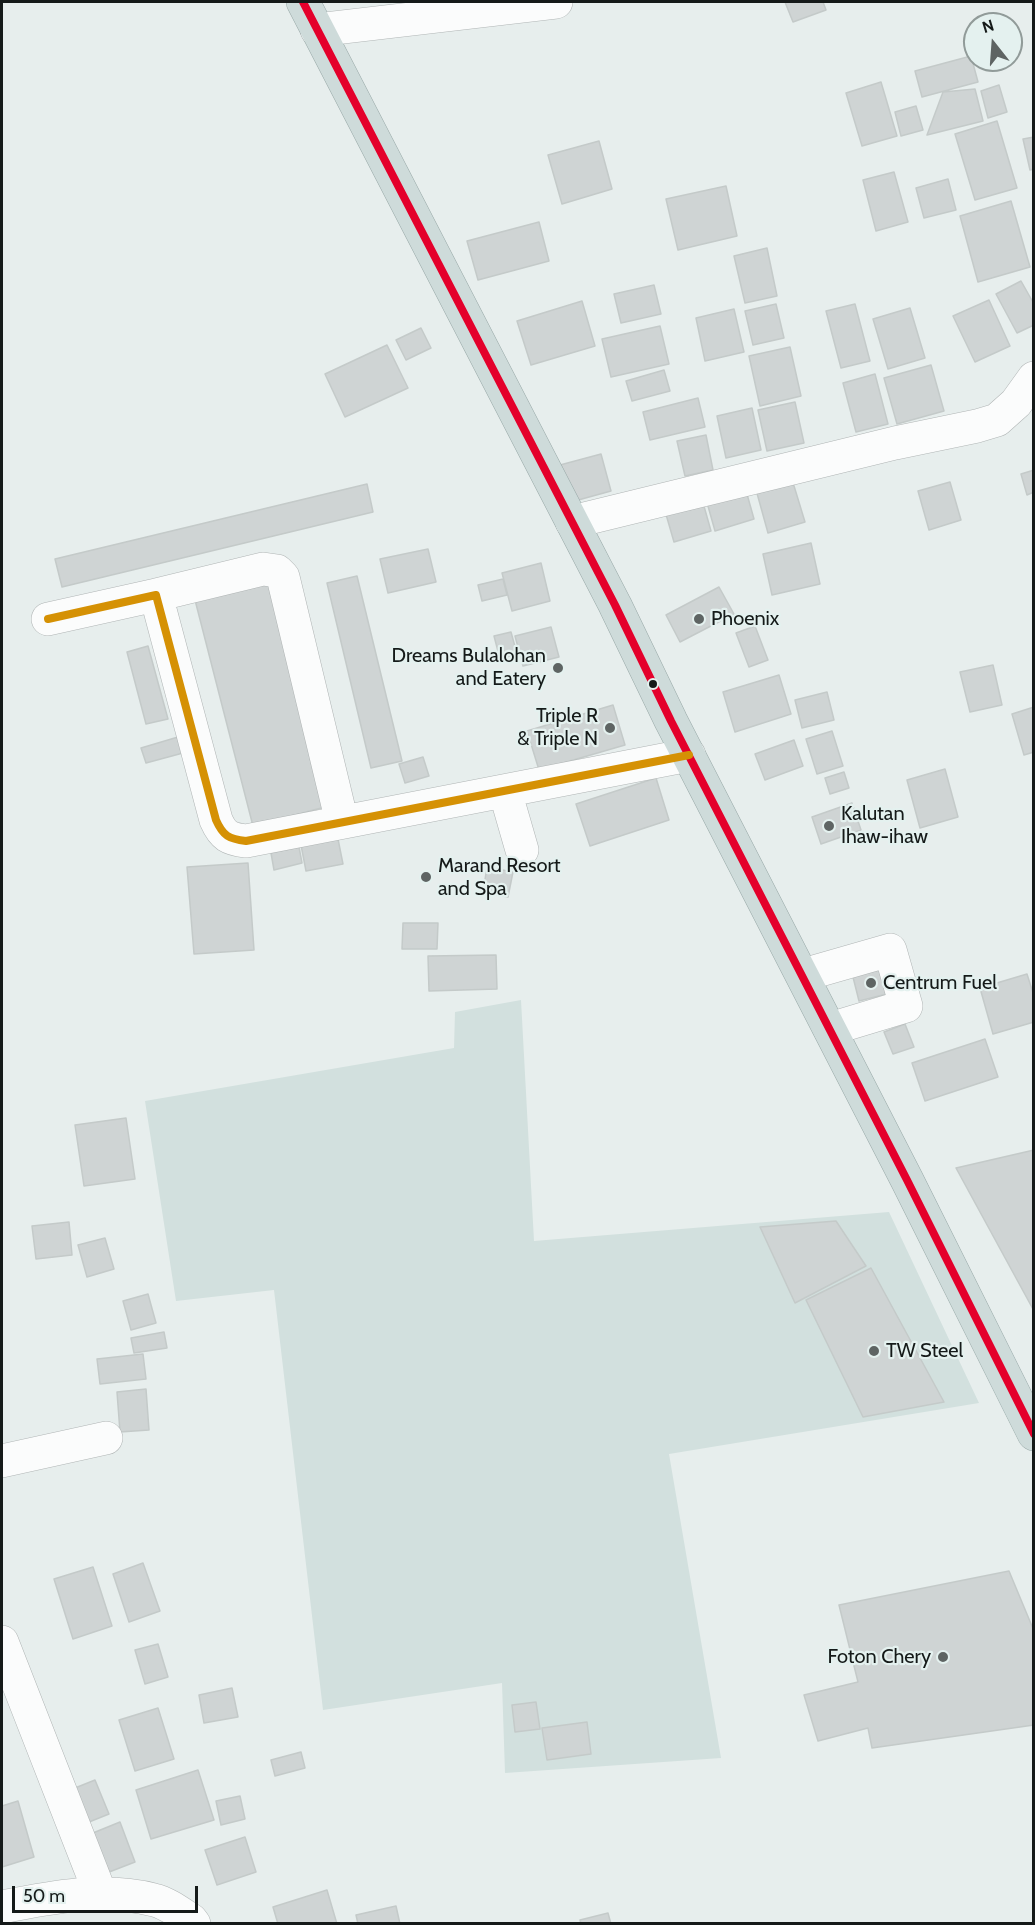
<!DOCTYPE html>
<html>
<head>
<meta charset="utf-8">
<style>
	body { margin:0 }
	#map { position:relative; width:1035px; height:1925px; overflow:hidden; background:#e7eeed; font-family:Cabin,sans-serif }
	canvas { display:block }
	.frame { position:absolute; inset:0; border:3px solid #151a19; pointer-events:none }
	.north { position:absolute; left:963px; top:12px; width:60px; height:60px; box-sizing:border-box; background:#e4f1ef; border:2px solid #919b99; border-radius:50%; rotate:343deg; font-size:16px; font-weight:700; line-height:24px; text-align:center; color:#151a19 }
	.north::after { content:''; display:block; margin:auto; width:21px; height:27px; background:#5e6463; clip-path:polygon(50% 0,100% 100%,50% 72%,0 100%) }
	.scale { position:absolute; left:12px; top:1886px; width:186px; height:27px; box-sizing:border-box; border:3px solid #151a19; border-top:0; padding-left:8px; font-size:18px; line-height:21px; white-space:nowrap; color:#151a19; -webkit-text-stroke:4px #e4f1ef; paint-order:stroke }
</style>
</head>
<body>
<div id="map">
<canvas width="1035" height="1925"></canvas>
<div class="frame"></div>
<div class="north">N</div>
<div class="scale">50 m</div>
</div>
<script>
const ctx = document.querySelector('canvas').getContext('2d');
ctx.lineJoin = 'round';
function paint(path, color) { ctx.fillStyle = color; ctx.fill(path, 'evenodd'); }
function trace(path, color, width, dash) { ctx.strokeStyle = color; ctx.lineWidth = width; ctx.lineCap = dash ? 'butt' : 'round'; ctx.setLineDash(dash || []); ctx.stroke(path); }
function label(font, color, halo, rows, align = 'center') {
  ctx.font = font + ' Cabin,sans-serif'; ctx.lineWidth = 4.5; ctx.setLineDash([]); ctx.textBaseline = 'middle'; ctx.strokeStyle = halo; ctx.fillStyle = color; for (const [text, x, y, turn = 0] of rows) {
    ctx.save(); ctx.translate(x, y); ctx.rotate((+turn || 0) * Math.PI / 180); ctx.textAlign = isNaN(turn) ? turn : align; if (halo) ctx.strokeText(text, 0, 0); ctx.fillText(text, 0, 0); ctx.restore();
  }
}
paint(new Path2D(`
	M 521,1000 L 534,1241 L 889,1212 L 979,1403 L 669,1454 L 721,1758 L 505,1773 L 502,1683 L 323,1710 L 274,1290 L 176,1301 L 145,1101 L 454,1048 L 455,1012 Z`), '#d2e0de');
const building = new Path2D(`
	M 785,2 L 823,2 L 826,10 L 793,22 Z
	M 971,56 L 978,82 L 922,97 L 915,71 Z
	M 881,82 L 897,136 L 862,146 L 846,93 Z
	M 999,85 L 1007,112 L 988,118 L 981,91 Z
	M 975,89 L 983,121 L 927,135 L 943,92 Z
	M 916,106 L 923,130 L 901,136 L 895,112 Z
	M 997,121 L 1017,188 L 975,200 L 955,134 Z
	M 1034,137 L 1034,169 L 1030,170 L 1023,139 Z
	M 599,141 L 612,189 L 562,204 L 548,155 Z
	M 894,172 L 908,222 L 876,231 L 863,180 Z
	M 948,179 L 956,210 L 924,218 L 916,188 Z
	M 726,186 L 737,236 L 678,250 L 666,199 Z
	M 1011,201 L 1030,267 L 978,282 L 960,216 Z
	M 539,222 L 549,261 L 478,280 L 467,241 Z
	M 767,248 L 777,296 L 745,303 L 734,256 Z
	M 1021,281 L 1034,304 L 1034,325 L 1017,333 L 996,294 Z
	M 654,285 L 661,314 L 621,323 L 614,294 Z
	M 989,300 L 1010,346 L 975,362 L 953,316 Z
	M 582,301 L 595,346 L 531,365 L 517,321 Z
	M 776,304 L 784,338 L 753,345 L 745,311 Z
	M 855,304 L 870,361 L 841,368 L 826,311 Z
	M 910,308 L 925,358 L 888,369 L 873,319 Z
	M 734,309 L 744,352 L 705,361 L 696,318 Z
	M 660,326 L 669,364 L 611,377 L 602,339 Z
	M 421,328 L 431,348 L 406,360 L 396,340 Z
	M 387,345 L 408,388 L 345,417 L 325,374 Z
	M 790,347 L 801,396 L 760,406 L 749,356 Z
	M 931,365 L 944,411 L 897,424 L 884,378 Z
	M 664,370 L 670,391 L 632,401 L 626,381 Z
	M 875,374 L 888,424 L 856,432 L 843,383 Z
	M 698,398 L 705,427 L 650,440 L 643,412 Z
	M 795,402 L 804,443 L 767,451 L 758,410 Z
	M 752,408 L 761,450 L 726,458 L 717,416 Z
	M 706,435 L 713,470 L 685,476 L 677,441 Z
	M 601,454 L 611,491 L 571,502 L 560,465 Z
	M 1034,470 L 1034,492 L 1027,495 L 1021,474 Z
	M 791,476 L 805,522 L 768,533 L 755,486 Z
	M 950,482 L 961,520 L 929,530 L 918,491 Z
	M 367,484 L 373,512 L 62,587 L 55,559 Z
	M 745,487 L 754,519 L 715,531 L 706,499 Z
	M 700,492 L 711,531 L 674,542 L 663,504 Z
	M 811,543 L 820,584 L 772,595 L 763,554 Z
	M 428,549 L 436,582 L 388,593 L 380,559 Z
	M 541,563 L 550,601 L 512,611 L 502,573 Z
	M 357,576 L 402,761 L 371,768 L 327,583 Z
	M 503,579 L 507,595 L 482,601 L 478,585 Z
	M 268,582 L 325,807 L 253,826 L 195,600 Z
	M 719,587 L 734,614 L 680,642 L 666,615 Z
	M 755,626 L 768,660 L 749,667 L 736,633 Z
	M 551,627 L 559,657 L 523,666 L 515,636 Z
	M 511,632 L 517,654 L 500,659 L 494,636 Z
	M 148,646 L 168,719 L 146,724 L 127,652 Z
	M 993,665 L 1002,705 L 970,712 L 960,672 Z
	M 779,675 L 791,714 L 735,732 L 723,692 Z
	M 827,692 L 834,720 L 802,728 L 795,700 Z
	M 613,705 L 625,745 L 539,770 L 527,731 Z
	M 1034,707 L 1034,752 L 1024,755 L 1012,714 Z
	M 832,731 L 843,766 L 817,774 L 806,739 Z
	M 178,737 L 183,753 L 146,763 L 141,748 Z
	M 794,740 L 803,766 L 765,780 L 755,754 Z
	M 423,757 L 429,776 L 405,783 L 399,764 Z
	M 945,769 L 958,817 L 920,828 L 907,780 Z
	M 844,772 L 849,788 L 830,794 L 825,778 Z
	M 656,778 L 669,820 L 590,846 L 576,804 Z
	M 852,803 L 861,830 L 821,844 L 812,817 Z
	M 338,839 L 343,864 L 306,871 L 301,845 Z
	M 299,847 L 302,863 L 274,870 L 271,853 Z
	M 248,863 L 254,950 L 194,954 L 187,867 Z
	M 487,867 L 513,872 L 508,897 L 483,892 Z
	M 403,923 L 438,923 L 437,949 L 402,949 Z
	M 496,955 L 497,989 L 429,991 L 428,956 Z
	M 883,965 L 891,993 L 859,1001 L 852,973 Z
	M 1027,974 L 1034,996 L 1034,1022 L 993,1034 L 980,988 Z
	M 905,1024 L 914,1047 L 893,1054 L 884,1032 Z
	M 985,1039 L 998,1077 L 925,1101 L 912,1063 Z
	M 126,1118 L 135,1179 L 84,1186 L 75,1125 Z
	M 1034,1150 L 1034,1311 L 956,1168 Z
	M 836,1221 L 866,1266 L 795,1303 L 760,1227 Z
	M 69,1222 L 72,1255 L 36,1259 L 32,1226 Z
	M 105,1238 L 114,1269 L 87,1277 L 78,1245 Z
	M 871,1268 L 944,1402 L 863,1417 L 806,1300 Z
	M 148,1294 L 156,1323 L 131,1330 L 123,1301 Z
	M 164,1332 L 167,1348 L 134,1353 L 131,1338 Z
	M 143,1354 L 146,1379 L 100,1384 L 97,1359 Z
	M 146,1389 L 149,1430 L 120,1432 L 117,1392 Z
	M 143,1563 L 160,1611 L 129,1622 L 113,1574 Z
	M 93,1567 L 112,1626 L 73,1639 L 54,1579 Z
	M 1009,1571 L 1034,1631 L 1034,1725 L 872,1748 L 868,1728 L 818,1741 L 804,1695 L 858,1682 L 839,1605 Z
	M 158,1644 L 168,1677 L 145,1684 L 135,1650 Z
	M 232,1688 L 238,1717 L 204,1723 L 199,1695 Z
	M 536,1702 L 540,1729 L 515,1732 L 512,1705 Z
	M 158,1708 L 174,1759 L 135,1771 L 119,1720 Z
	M 587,1722 L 591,1754 L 547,1760 L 542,1728 Z
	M 301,1752 L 305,1768 L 275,1776 L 271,1760 Z
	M 198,1770 L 214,1820 L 151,1839 L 136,1790 Z
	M 95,1780 L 109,1814 L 84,1824 L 70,1790 Z
	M 240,1796 L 245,1819 L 221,1825 L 216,1801 Z
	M 18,1801 L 34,1857 L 2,1867 L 2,1806 Z
	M 120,1822 L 135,1862 L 104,1874 L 88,1835 Z
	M 245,1837 L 256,1872 L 217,1885 L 205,1850 Z
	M 327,1890 L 337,1924 L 278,1924 L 273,1907 Z
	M 396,1906 L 400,1924 L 358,1924 L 356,1915 Z
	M 608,1913 L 611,1924 L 581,1924 L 580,1920 Z`);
paint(building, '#cfd4d4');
trace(building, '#c4cac9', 1.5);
const minor = new Path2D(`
	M 317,30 L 556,2
	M 572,522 L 895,443 L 977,426 L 997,420 L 1016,403 L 1034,378
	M 156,595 L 263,569 L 277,571 L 283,577 L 342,822
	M 48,619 L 156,595 L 216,820 C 223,836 229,839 246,841 L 689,755
	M 505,791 L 522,850
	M 803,975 L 890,950 L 906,1006 L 830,1029
	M 2,1461 L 106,1438
	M 2,1642 L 100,1893
	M 2,1907 C 52,1897 103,1887 154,1900 C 167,1903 180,1913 191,1920 L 194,1924`);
const highway = new Path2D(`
	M 303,2 L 615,605 L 671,721 L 907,1180 L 1034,1434`);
trace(minor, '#b0b5b5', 34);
trace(highway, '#98a8a7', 34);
trace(minor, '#fbfcfc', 33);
trace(highway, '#cedbda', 33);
trace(new Path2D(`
	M 303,2 L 615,605 L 671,721 L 907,1180 L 1034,1434`), '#e4002b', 8);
trace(new Path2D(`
	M 48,619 L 156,595 L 216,820 C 223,836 229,839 246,841 L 689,755`), '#d59104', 8);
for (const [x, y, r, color] of [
	[699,619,6,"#5e6463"],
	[558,668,6,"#5e6463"],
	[653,684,5,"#151a19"],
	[610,728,6,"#5e6463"],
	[829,826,6,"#5e6463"],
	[426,877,6,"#5e6463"],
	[871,983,6,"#5e6463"],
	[874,1351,6,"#5e6463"],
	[943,1657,6,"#5e6463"]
]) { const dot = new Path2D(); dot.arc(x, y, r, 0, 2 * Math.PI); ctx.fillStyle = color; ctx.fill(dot); trace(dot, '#e4f1ef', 2); }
label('20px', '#151a19', '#e4f1ef', [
	["Phoenix",711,619],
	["Dreams Bulalohan",546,656,"right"],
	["and Eatery",546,679,"right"],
	["Triple R",598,716,"right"],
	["& Triple N",598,739,"right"],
	["Kalutan",841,814],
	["Ihaw-ihaw",841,837],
	["Marand Resort",438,866],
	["and Spa",438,889],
	["Centrum Fuel",883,983],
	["TW Steel",886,1351],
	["Foton Chery",931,1657,"right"]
], 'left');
</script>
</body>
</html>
